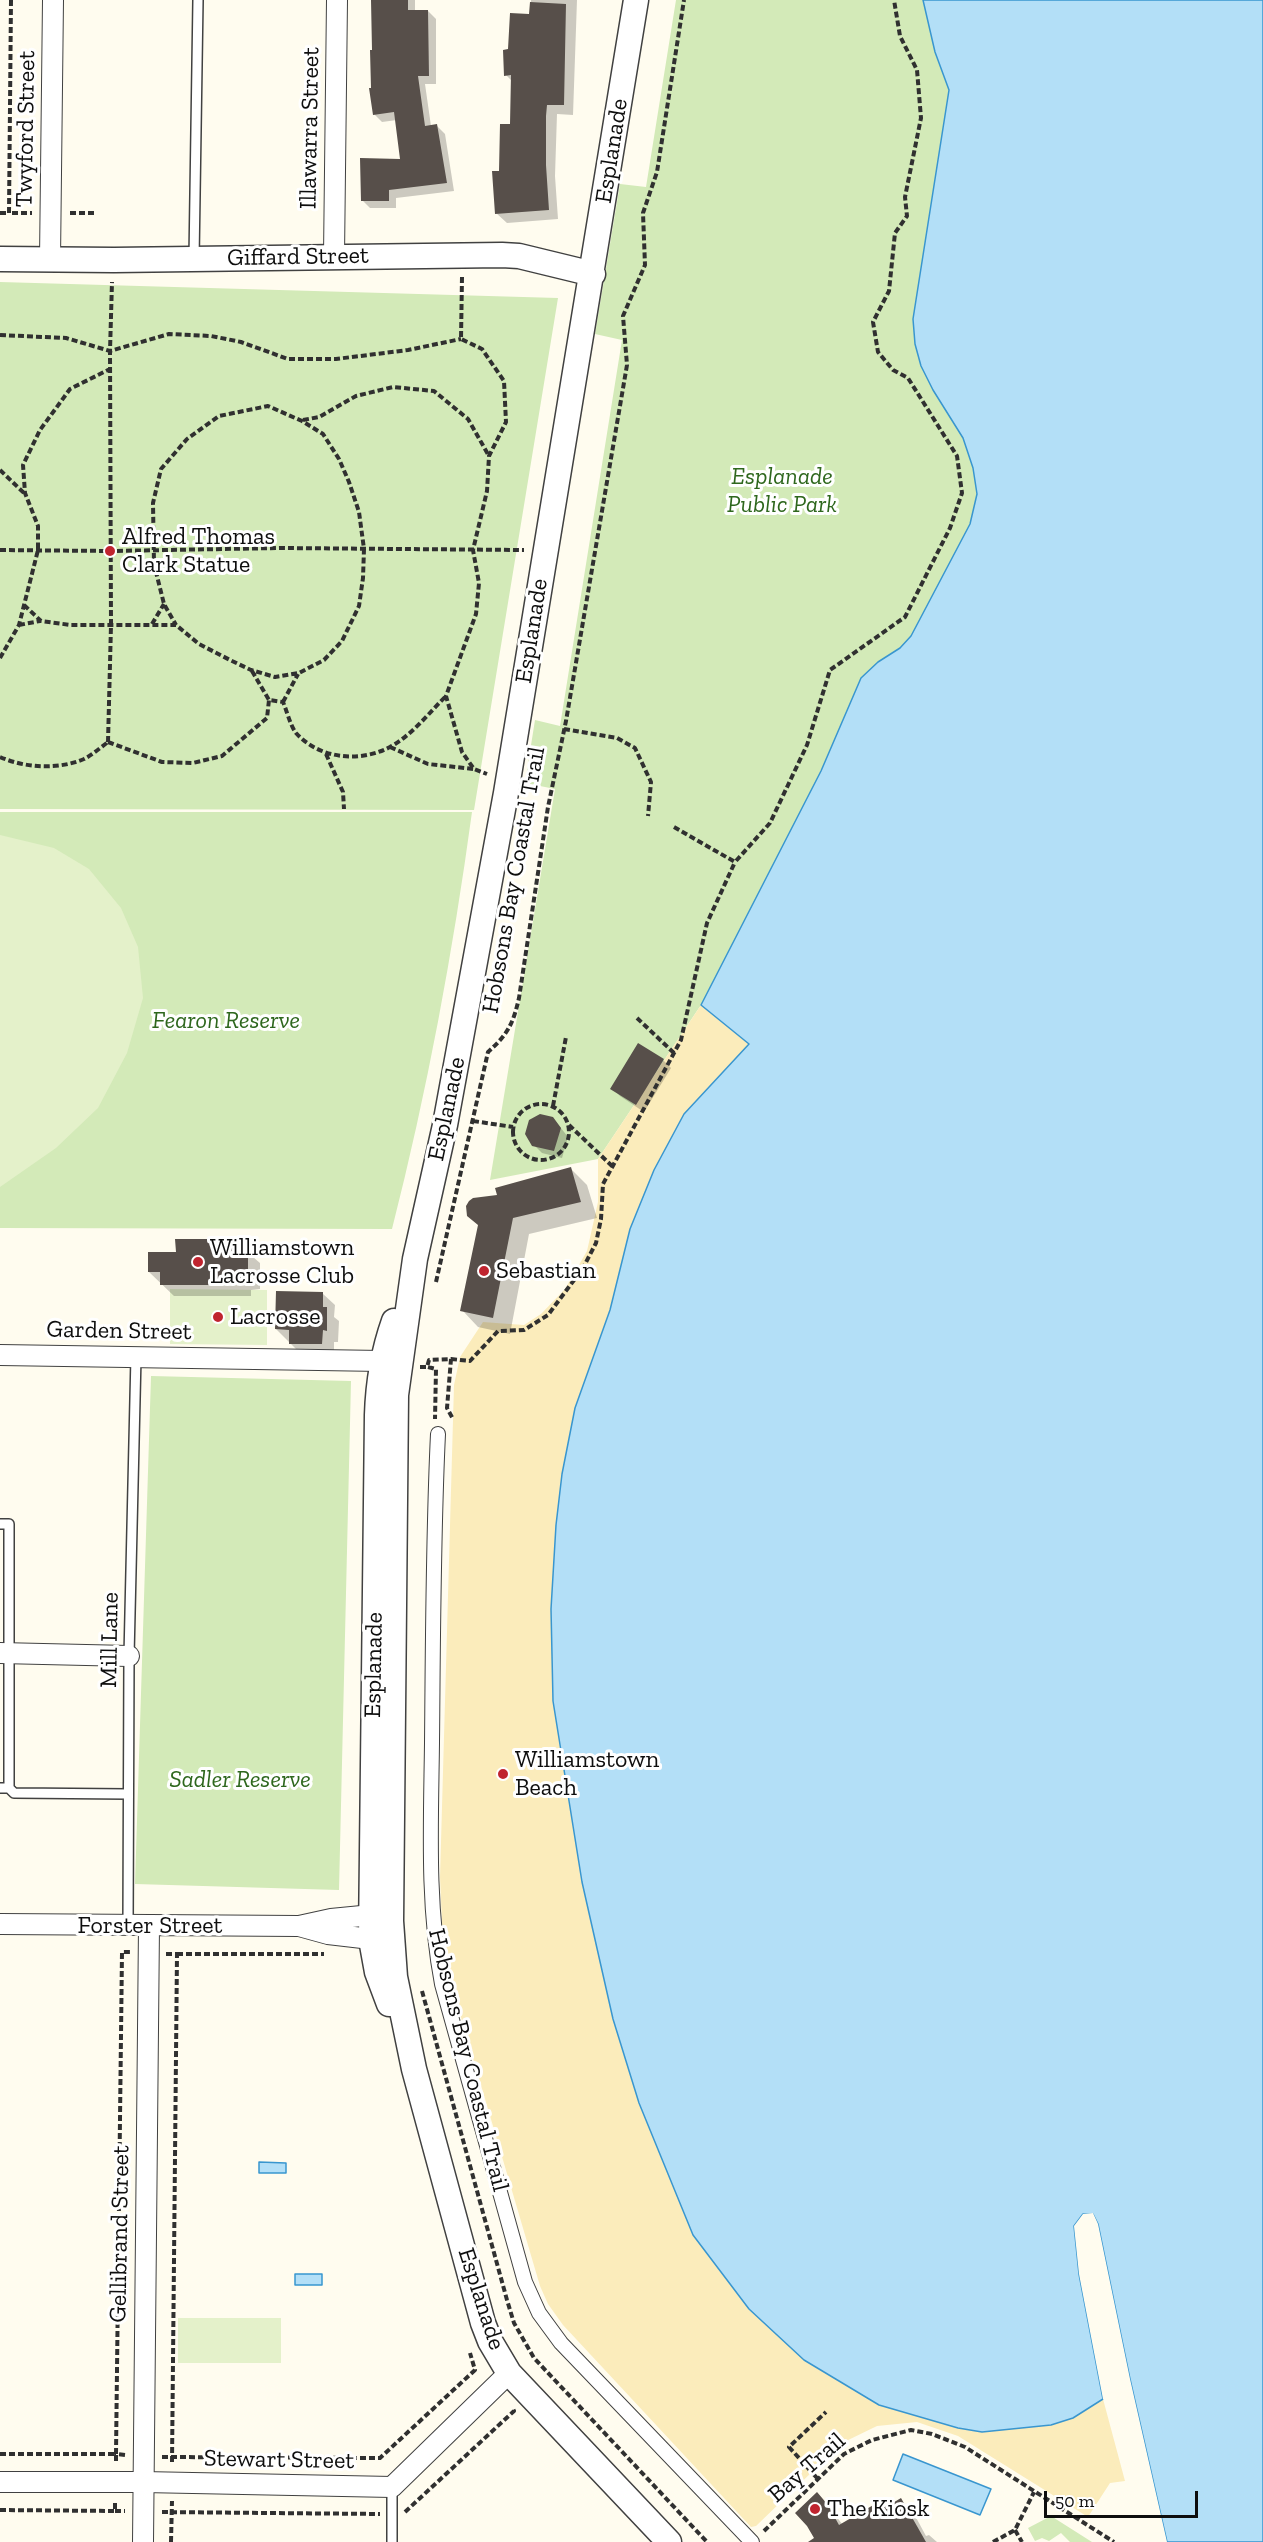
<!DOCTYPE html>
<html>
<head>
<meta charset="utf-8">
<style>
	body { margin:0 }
	#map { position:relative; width:1263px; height:2542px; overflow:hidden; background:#fffcef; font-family:"Zilla Slab",serif }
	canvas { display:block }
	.scale { position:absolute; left:1044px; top:2491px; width:154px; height:27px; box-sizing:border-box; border:3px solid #0e0e0e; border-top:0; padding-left:8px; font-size:18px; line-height:21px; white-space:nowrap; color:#0e0e0e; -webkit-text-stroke:4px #fff; paint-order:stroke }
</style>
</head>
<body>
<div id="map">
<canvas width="1263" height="2542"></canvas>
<div class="scale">50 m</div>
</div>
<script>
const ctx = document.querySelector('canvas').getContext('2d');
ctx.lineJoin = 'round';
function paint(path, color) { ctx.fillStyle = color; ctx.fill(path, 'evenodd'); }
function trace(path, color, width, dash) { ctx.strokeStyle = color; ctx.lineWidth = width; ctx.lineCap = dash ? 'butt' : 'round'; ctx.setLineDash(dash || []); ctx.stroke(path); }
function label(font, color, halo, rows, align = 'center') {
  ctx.font = font + ' "Zilla Slab",serif'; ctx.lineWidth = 6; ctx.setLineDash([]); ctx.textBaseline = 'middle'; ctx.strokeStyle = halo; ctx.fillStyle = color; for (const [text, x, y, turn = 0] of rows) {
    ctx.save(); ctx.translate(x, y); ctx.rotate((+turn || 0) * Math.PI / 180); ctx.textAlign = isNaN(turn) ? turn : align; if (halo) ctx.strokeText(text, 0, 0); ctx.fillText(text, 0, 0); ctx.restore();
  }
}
paint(new Path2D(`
	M 676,0 L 923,0 L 935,52 L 949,90 L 913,319 L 915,344 L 921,366 L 933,390 L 963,438 L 973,468 L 977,494 L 970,524 L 911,636 L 900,649 L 878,662 L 861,678 L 821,771 L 701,1005 L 598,1159 L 490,1180 L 555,789 L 525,783 L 535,720 L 560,726 L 622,340 L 595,334 L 620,184 L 646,187 Z
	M 0,282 L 558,298 L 474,810 L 0,809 Z
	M 0,812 L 472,812 C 453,952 427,1092 392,1229 L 0,1228 Z
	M 151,1376 L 351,1381 L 339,1890 L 135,1884 Z
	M 1051,2516 L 1092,2542 L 1070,2542 L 1061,2533 L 1049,2541 L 1042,2538 L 1035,2541 L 1028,2528 Z`), '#d3eab8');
paint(new Path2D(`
	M 701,1005 L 750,1044 L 684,1114 L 654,1170 L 630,1229 L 610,1310 L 575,1408 L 562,1474 L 556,1525 L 551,1609 L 553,1701 L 582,1882 L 613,2019 L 626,2062 L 693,2235 L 749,2309 L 804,2360 L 879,2405 L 958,2428 L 982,2432 L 1051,2425 L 1073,2418 L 1103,2399 L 1125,2481 L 1110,2483 L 1088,2517 L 958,2436 L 917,2422 L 877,2426 L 842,2443 L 756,2526 L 751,2527 L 563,2325 L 548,2304 L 540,2286 L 451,1983 L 442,1923 L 440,1877 L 454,1385 L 460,1357 L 483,1322 L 524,1325 L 541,1314 L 565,1289 L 587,1251 L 598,1202 L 598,1159 Z`), '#fbecbb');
paint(new Path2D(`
	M 0,835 L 54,848 L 89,869 L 121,908 L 138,947 L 143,998 L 127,1053 L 98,1108 L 56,1148 L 0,1187 Z
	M 170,1289 L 267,1290 L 267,1345 L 170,1344 Z
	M 178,2318 L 281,2318 L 281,2363 L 178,2363 Z`), '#e4f1ca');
const water = new Path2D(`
	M 923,0 L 1263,0 L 1263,2542 L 1167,2542 L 1130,2379 L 1098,2224 L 1093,2214 L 1083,2214 L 1074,2226 L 1079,2274 L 1103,2399 L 1073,2418 L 1051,2425 L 982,2432 L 958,2428 L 879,2405 L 804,2360 L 749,2309 L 693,2235 L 639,2103 L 613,2019 L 582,1882 L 553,1701 L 551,1609 L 556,1525 L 562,1474 L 575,1408 L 610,1310 L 630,1229 L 654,1170 L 684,1114 L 749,1044 L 701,1005 L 821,771 L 861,678 L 878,662 L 900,648 L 911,636 L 970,524 L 977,494 L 973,468 L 963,438 L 933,390 L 921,366 L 915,344 L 913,319 L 949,90 L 935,52 Z
	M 259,2162 L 286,2163 L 286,2173 L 259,2173 Z
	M 295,2274 L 322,2274 L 322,2285 L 295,2285 Z
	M 903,2454 L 991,2489 L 980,2515 L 893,2480 Z`);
paint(water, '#b3dff7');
trace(water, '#3996cf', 1.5);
paint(new Path2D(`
	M 1093,2213 L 1098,2224 L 1130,2379 L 1167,2542 L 1164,2542 L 1127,2379 L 1095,2225 L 1091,2216 L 1084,2217 L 1078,2227 L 1082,2274 L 1106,2398 L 1105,2401 L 1103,2399 L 1079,2274 L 1074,2226 L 1083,2214 Z`), '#fffcef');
paint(new Path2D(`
	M 373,0 L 415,0 L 415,12 L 428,11 L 436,19 L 436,84 L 425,84 L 431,126 L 437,126 L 445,134 L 454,191 L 396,198 L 396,208 L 370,208 L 362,200 L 402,160 L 397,120 L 382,122 L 374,114 Z
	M 531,0 L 577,0 L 573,115 L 557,114 L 555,176 L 558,219 L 507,223 L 496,213 L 500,172 L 512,126 L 513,82 L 506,75 L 509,51 L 531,15 Z
	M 663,1060 L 671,1068 L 644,1112 L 620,1096 L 612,1088 Z
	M 553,1118 L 568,1137 L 562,1158 L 542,1153 L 534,1145 Z
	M 571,1169 L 587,1185 L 597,1218 L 529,1234 L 510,1334 L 478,1327 L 462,1310 L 498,1197 Z
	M 233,1240 L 260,1263 L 260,1289 L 251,1290 L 251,1296 L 174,1296 L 149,1272 L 177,1253 Z
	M 322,1293 L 335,1305 L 334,1317 L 339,1321 L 338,1342 L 334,1342 L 334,1356 L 303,1356 L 276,1329 Z
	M 901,2500 L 912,2510 L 926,2536 L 929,2535 L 937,2542 L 818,2542 L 828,2505 L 842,2524 L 882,2502 L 887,2507 Z`), '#0003');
paint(new Path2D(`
	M 371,0 L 408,0 L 408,10 L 428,10 L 429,76 L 418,76 L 425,126 L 437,124 L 447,183 L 389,190 L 389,201 L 361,201 L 360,158 L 400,159 L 394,112 L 373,115 L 369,88 L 371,88 L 370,50 L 372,50 Z
	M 530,2 L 566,4 L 564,105 L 547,105 L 546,116 L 546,165 L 549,210 L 495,214 L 492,171 L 499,171 L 500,124 L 510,124 L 511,75 L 504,76 L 503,50 L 508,49 L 510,13 L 529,14 Z
	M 638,1043 L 664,1059 L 636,1105 L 610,1089 Z
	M 540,1114 L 553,1117 L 561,1128 L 554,1151 L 532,1146 L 525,1134 L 529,1120 Z
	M 571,1167 L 581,1202 L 513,1218 L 493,1318 L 460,1311 L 478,1225 L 467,1216 L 466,1206 L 469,1201 L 473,1198 L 497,1195 L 495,1188 Z
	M 175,1239 L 233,1239 L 233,1249 L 248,1249 L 248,1278 L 240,1278 L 240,1285 L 160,1285 L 160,1272 L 148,1272 L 148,1252 L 176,1252 Z
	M 276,1291 L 323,1292 L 323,1307 L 327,1307 L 327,1331 L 323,1330 L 322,1344 L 289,1344 L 289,1330 L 275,1329 Z
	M 817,2492 L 828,2505 L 839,2525 L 882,2500 L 886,2507 L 901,2498 L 926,2542 L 808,2542 L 814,2538 L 807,2526 L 795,2513 Z`), '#574f4a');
const service = new Path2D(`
	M 194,259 L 198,0
	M 0,1524 L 9,1524 L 9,1788
	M 0,1788 L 9,1788 L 14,1793 L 128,1794
	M 128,1926 L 129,1656 L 136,1356
	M 392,2487 L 392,2542`);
const pedestrian = new Path2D(`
	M 438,1434 C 433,1537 433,1640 432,1743 C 431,1824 427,1905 442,1984 L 525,2282 L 539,2313 L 561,2343 L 752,2542`);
const minor = new Path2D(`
	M 334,256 L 337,0
	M 50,259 L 53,0
	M 0,1355 L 382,1361
	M 0,1653 L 129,1656
	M 0,1924 L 299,1926 L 331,1919 L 372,1915
	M 299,1926 L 328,1934 L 371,1939
	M 0,2482 L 143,2482 L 392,2487 L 509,2373
	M 143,2542 L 149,1926`);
const tertiary = new Path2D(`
	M 636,0 L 506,793 L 445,1125 L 415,1259 L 396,1395 L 391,1921 L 395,1977 L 414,2069 L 483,2323 L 490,2341 L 509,2373 L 669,2542
	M 0,259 L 114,260 L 502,255 L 519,256 L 593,274
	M 389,2004 L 377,1972 L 371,1939 L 377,1415 C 378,1381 383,1352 394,1321`);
trace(service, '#414141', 12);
trace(pedestrian, '#414141', 16);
trace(minor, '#414141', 22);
trace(tertiary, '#414141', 27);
trace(new Path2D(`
	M 11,0 L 9,213 L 32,213
	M 0,213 L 9,213
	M 70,213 L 94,213
	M 462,277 L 461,339 L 482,349 L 504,381 L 506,422 L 489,456 L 487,491 L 473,550 L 479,583 L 476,614 L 446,696 L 462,752 L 474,769 L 487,774
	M 0,335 L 66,338 L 110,351 L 169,334 L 211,336 L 241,342 L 288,359 L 336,359 L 408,350 L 461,339
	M 303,420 L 319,417 L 356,396 L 393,387 L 434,391 L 468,419 L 489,456
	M 0,470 L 24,493
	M 0,550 L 110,551 L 280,548 L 524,550
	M 24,605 L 41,621 L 71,625 L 176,625 L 199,644 L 230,660 L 251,670 L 275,677 L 299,673 L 324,660 L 342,641 L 359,606 L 363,578 L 364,549 L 359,512 L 349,482 L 339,459 L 323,434 L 302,421 L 268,406 L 219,416 L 187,439 L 161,469 L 153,503 L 154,564 L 164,604 L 176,625
	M 152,624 L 164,604
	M 19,625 L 40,621
	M 0,658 L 19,625 L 38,550 L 38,526 L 25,493 L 23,465 L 40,430 L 70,389 L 110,369
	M 252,671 L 269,700 L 283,702 C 287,711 290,725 296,733 C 319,759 360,763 390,747 C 412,735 429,713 446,696
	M 283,702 L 298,674
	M 564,729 L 617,738 L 635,748 L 651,782 L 648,816
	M 108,742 L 111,625 L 110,351 L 112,282
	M 108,742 L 162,762 L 193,763 L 222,756 L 267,718 L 269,700
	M 390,747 L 428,764 L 474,769
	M 326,754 L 343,792 L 344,809
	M 0,757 C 25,768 58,770 84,759 C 92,755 100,748 108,742
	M 674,827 L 735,862 L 770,823 L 807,745 L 830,670 L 905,617 L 950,528 L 962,493 L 957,456 L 908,378 L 893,370 L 878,352 L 873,322 L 889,291 L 895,233 L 907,216 L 905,197 L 921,118 L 917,70 L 900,36 L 894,0
	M 637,1018 L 674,1053
	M513 1132a28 28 0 1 1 56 0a28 28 0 1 1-56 0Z
	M 553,1106 L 566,1037
	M 473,1121 L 513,1127
	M 569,1125 L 612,1166
	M 436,1282 L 488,1052 C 508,1034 513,1024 519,998 L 548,807 L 566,721 L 627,365 L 623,316 L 645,265 L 643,213 L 657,172 L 684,0
	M 451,1359 L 470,1361 L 498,1331 L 524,1330 L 548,1315 L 583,1268 L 596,1243 L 601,1219 L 603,1184 L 681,1040 L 707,923 L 735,862
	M 420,1367 L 427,1367 L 429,1360 L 451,1359 L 447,1408 L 453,1419
	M 428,1367 L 436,1369 L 435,1419
	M 166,1954 L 177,1954 L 172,2463
	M 177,1954 L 324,1954
	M 422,1991 L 507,2300 L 514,2323 L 534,2358 L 707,2542
	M 0,2454 L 116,2454 L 116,2464
	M 125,2455 L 116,2454 L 122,1952 L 131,1952
	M 162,2457 L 380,2458 L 475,2370 L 470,2353
	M 817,2478 L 789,2447 L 826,2412
	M 0,2510 L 115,2511 L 115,2501
	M 115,2511 L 125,2511
	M 162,2512 L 380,2514
	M 405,2512 L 514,2411 L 513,2409
	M 1015,2530 L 1022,2542
	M 764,2531 L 844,2454 L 872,2440 L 911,2430 L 932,2434 L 965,2447 L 1114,2542
	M 171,2542 L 172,2501
	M 993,2542 L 1015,2530 L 1034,2492`), '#303030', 4, [6, 3]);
trace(service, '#fff', 9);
trace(pedestrian, '#fff', 14);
trace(minor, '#fff', 20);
trace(tertiary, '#fff', 24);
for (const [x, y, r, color] of [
	[110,551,6,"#c0242f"],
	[198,1262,6,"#c0242f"],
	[484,1271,6,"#c0242f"],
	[218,1317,6,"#c0242f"],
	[503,1774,6,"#c0242f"],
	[815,2509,6,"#c0242f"]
]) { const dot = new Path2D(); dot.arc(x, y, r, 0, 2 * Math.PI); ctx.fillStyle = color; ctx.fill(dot); trace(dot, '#fff', 2); }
label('24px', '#0e0e0e', '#fff', [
	["Illawarra Street",310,128,-89],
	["Twyford Street",26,129,-89],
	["Esplanade",612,151,-81],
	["Giffard Street",298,257,-1],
	["Esplanade",532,631,-81],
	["Hobsons Bay Coastal Trail",514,880,-80],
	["Esplanade",447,1109,-78],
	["Garden Street",119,1331,1],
	["Mill Lane",110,1640,-89],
	["Esplanade",374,1665,-89],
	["Forster Street",150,1926],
	["Hobsons Bay Coastal Trail",468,2060,76],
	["Gellibrand Street",120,2234,-89],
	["Esplanade",481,2299,72],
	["Stewart Street",279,2460,1],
	["Bay Trail",807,2468,-41]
]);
label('italic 24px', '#2e671d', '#fff', [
	["Esplanade",782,477],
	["Public Park",782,505],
	["Fearon Reserve",226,1021],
	["Sadler Reserve",240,1780]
]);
label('24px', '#0e0e0e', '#fff', [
	["Alfred Thomas",122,537],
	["Clark Statue",122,565],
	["Williamstown",210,1248],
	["Lacrosse Club",210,1276],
	["Sebastian",496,1271],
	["Lacrosse",230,1317],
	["Williamstown",515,1760],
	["Beach",515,1788],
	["The Kiosk",827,2509]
], 'left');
</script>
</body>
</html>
